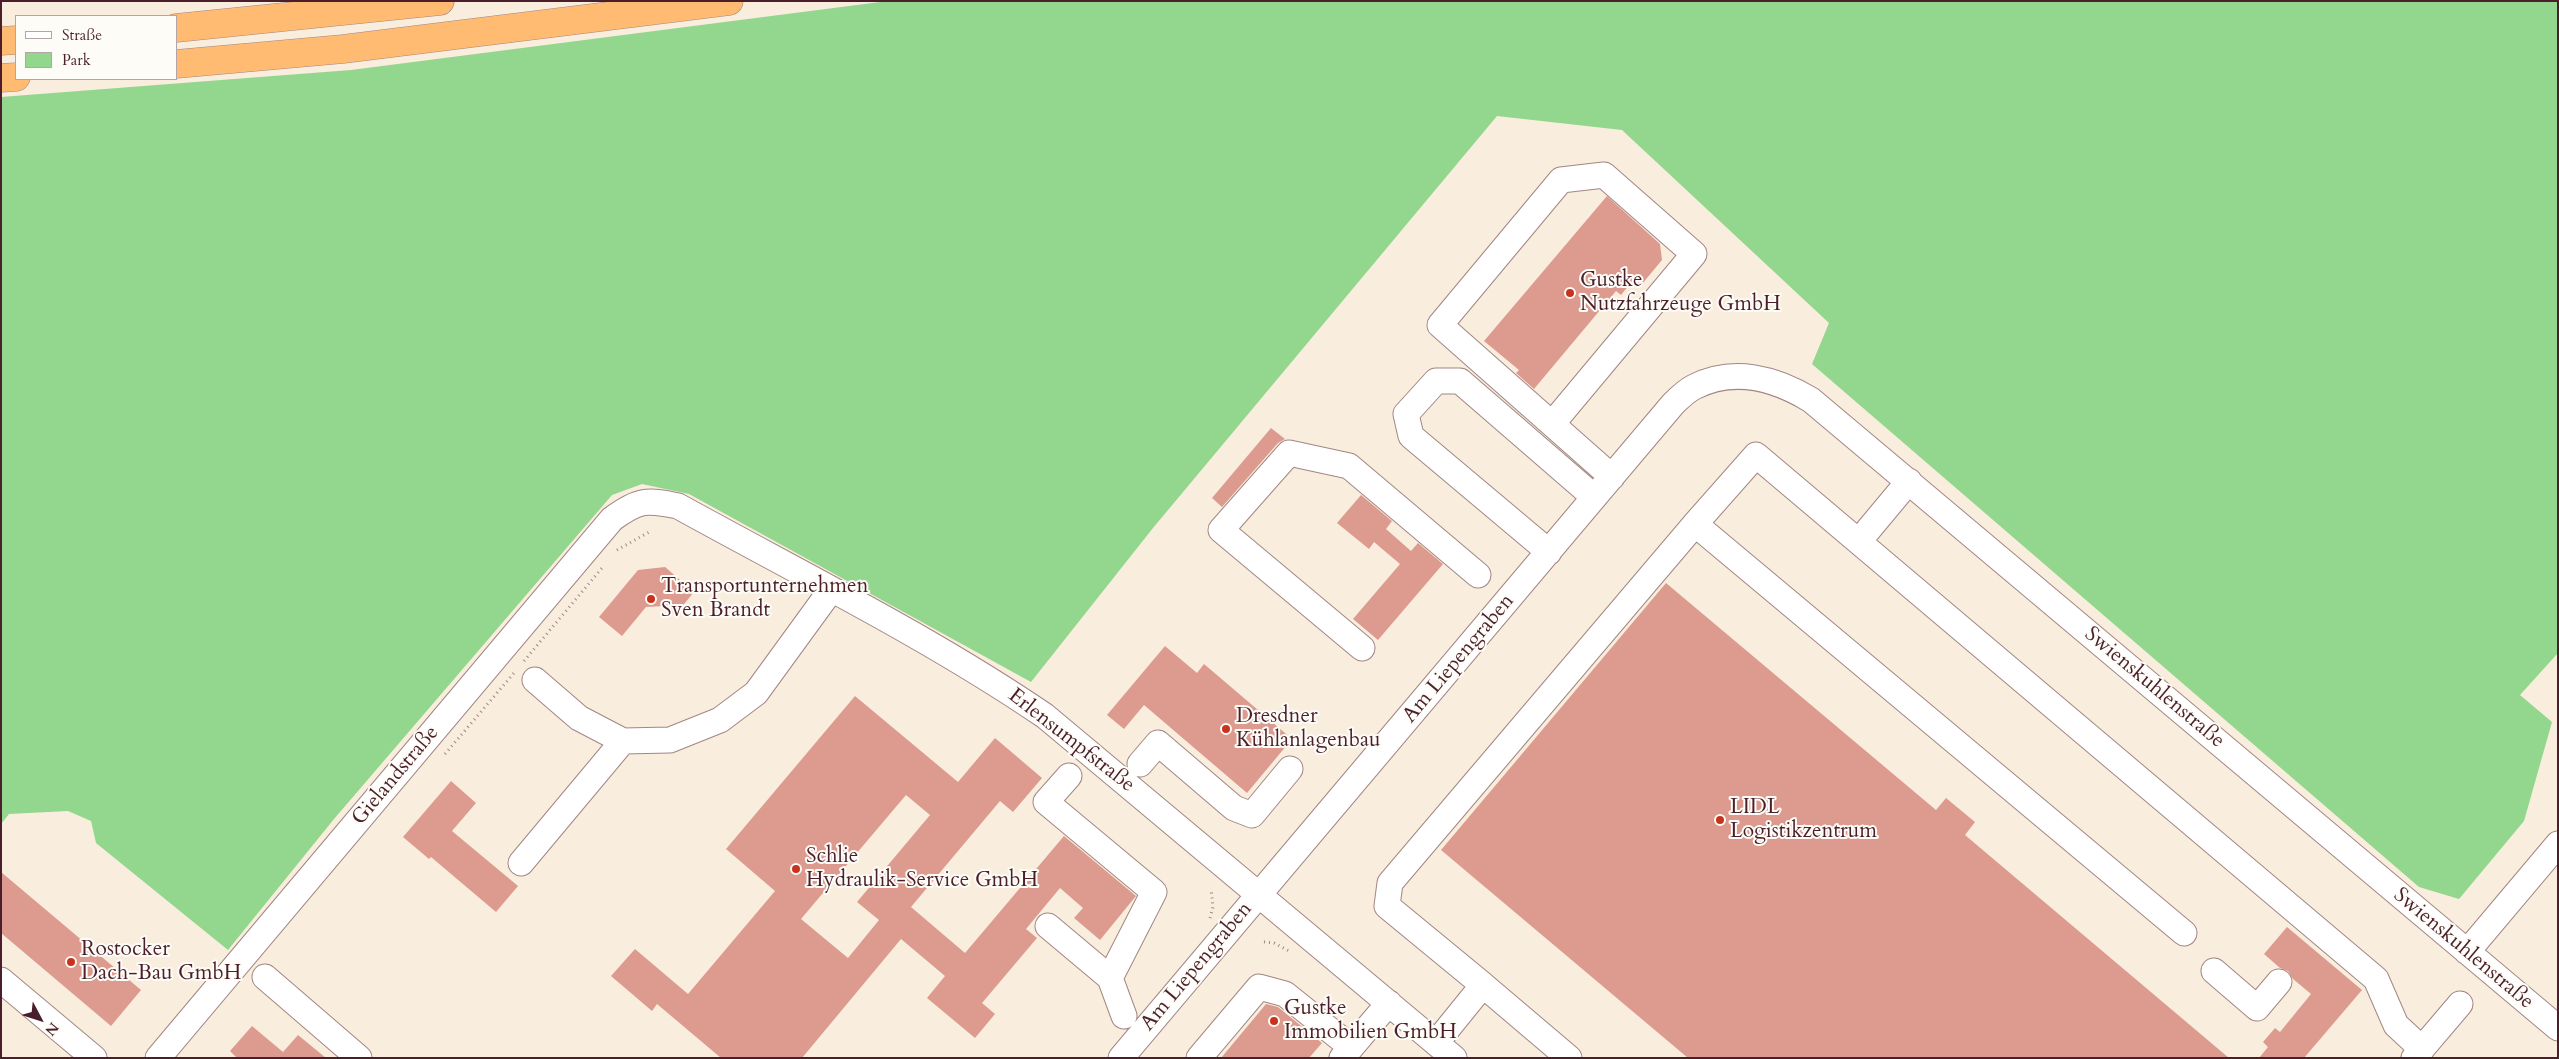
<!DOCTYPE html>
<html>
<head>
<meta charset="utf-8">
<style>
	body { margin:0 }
	#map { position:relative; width:2559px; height:1059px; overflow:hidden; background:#f9eddd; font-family:Cardo,serif }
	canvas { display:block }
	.frame { position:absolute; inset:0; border:2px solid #4a1f2b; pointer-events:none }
	.legend { position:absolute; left:15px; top:15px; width:162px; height:65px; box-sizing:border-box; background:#fdfcf7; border:1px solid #b5a4a5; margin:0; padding:6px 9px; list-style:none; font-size:15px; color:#4a1f2b }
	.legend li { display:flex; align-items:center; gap:10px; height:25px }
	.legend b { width:25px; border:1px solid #b5a4a5 }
	.north { position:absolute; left:15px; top:994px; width:50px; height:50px; -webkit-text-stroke:4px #fdfcf7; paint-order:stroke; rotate:130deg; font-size:14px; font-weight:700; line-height:20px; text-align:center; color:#4a1f2b }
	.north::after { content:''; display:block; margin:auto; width:18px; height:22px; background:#4a1f2b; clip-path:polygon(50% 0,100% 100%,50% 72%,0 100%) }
</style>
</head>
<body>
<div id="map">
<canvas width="2559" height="1059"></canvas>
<div class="frame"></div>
<ul class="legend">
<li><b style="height:6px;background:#fff"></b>Straße</li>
<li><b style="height:14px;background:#93d68d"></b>Park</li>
</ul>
<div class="north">N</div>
</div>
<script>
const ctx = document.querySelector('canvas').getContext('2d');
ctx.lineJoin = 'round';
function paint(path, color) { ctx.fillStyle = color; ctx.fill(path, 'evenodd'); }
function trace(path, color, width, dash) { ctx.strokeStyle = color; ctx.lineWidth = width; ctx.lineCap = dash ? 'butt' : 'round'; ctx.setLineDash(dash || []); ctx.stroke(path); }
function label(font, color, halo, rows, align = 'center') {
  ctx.font = font + ' Cardo,serif'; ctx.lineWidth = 4; ctx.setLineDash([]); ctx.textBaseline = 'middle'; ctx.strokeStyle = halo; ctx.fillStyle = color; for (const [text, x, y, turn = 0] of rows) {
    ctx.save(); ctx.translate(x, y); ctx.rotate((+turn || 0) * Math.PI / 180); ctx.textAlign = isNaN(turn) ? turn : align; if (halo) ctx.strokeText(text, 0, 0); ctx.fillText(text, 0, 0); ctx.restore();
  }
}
paint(new Path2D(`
	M 888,1 L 2558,1 L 2558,653 L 2520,695 L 2552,722 L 2524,821 L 2459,899 L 2419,887 L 1812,364 L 1829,323 L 1622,130 L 1497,116 L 1153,528 L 1031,682 L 689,494 L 642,484 L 612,495 L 334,819 L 228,950 L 96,843 L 91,821 L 68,811 L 9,814 L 1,824 L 1,97 L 351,70 Z`), '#93d68d');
paint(new Path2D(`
	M 1607,196 L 1660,244 L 1662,260 L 1642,284 L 1629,285 L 1621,295 L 1616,291 L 1534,389 L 1516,373 L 1519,370 L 1484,341 Z
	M 1271,428 L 1285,439 L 1278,443 L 1222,507 L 1212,498 Z
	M 1361,495 L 1392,521 L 1386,529 L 1411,551 L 1418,543 L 1443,564 L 1378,640 L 1353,619 L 1400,564 L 1374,542 L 1369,549 L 1337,523 Z
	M 665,567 L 694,592 L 675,615 L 664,606 L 646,607 L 622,636 L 599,617 L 638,570 Z
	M 1666,583 L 1936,810 L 1946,798 L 1975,822 L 1965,835 L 2229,1058 L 1688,1058 L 1441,850 Z
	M 1165,646 L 1197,673 L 1204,664 L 1292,739 L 1247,793 L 1144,705 L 1124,729 L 1107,715 Z
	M 855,696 L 958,782 L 995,738 L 1042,778 L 1013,812 L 1000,801 L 911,907 L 965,953 L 1064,836 L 1136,896 L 1100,940 L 1074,918 L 1083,908 L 1060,888 L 1026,929 L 1037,938 L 982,1003 L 995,1014 L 975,1038 L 927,998 L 945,976 L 901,939 L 802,1058 L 721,1058 L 657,1004 L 652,1011 L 611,976 L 635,949 L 688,994 L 775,891 L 726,849 ZM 906,795 L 930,815 L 857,902 L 879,920 L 848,958 L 801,919 Z
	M 451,781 L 476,803 L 452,831 L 518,886 L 496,912 L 431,857 L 429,859 L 403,837 Z
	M 1,872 L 141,990 L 111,1026 L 1,933 Z
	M 2287,927 L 2362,990 L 2304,1058 L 2259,1058 L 2268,1047 L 2263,1042 L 2275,1028 L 2280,1032 L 2311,994 L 2293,979 L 2288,971 L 2280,968 L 2264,954 Z
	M 1266,1004 L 1278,1007 L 1322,1043 L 1309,1058 L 1221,1058 Z
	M 252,1026 L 283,1052 L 298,1035 L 326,1058 L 237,1058 L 230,1051 Z`), '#dd9b8f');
const minor = new Path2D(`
	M 1552,424 L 1694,254 L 1604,175 L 1561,180 L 1440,325 L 1612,477
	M 1695,524 L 1756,455 L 2376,979 L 2396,1025 L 2422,1049
	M 1859,541 L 1909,481
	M 1549,552 L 1411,436 L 1406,414 L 1436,381 L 1460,381 L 1594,497
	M 1362,648 L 1221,530 L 1289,453 L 1349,466 L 1478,575
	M 535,680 L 579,718 L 623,741 L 670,740 L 720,720 L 756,693 L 831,590
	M 1140,764 L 1158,743 L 1234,808 L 1252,815 L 1290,769
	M 1069,776 L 1046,802 L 1154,892 L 1110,978
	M 521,863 L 623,741
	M 1048,926 L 1110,978 L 1124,1016
	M 2467,952 L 2558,844
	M 2214,971 L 2257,1008 L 2279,982
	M 265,977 L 359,1058
	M 1,980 L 94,1058
	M 1483,985 L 1387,906 L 1390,883 L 1695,524 L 2184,933
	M 1436,1043 L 1483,985 L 1569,1058
	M 158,1058 L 612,519 C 638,500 646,499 678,506 C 801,574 929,637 1045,716 L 1454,1058
	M 1121,1058 L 1673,404 C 1679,398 1686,391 1694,387 C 1733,367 1775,378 1811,400 L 2558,1028
	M 1199,1058 L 1259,987 L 1285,994 L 1351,1047
	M 1342,1058 L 1389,1003
	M 2414,1058 L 2460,1004`);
const highway = new Path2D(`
	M 176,28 L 440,1
	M 1,41 L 16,40
	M 176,64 L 343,49 L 729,1
	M 1,78 L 16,77`);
trace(minor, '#a28684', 27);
trace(highway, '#a28684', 29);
trace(new Path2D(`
	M 617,550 L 651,531
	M 524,661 L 602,568
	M 445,754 L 514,673
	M 1210,918 L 1213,907 L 1211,889
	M 1264,942 L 1274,943 L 1291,952`), '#a28684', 3, [1, 4]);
trace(minor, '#fff', 25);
trace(highway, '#ffbb71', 28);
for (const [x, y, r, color] of [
	[1570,293,5,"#c8321e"],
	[651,599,5,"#c8321e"],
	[1226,729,5,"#c8321e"],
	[1720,820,5,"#c8321e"],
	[796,869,5,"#c8321e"],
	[71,962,5,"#c8321e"],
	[1274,1021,5,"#c8321e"]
]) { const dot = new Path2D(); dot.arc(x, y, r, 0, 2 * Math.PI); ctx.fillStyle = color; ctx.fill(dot); trace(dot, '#fdfcf7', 2); }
label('21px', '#4a1f2b', '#fdfcf7', [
	["Gustke",1580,281],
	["Nutzfahrzeuge GmbH",1580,305],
	["Transportunternehmen",661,587],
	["Sven Brandt",661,611],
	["Dresdner",1236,717],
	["Kühlanlagenbau",1236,741],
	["LIDL",1730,808],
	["Logistikzentrum",1730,832],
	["Schlie",806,857],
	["Hydraulik-Service GmbH",806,881],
	["Rostocker",81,950],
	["Dach-Bau GmbH",81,974],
	["Gustke",1284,1009],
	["Immobilien GmbH",1284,1033]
], 'left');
label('21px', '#4a1f2b', '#fdfcf7', [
	["Am Liepengraben",1459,659,-50],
	["Swienskuhlenstraße",2154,688,40],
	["Erlensumpfstraße",1071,741,38],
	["Gielandstraße",396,776,-50],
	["Swienskuhlenstraße",2463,949,40],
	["Am Liepengraben",1197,967,-50]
]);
</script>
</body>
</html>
